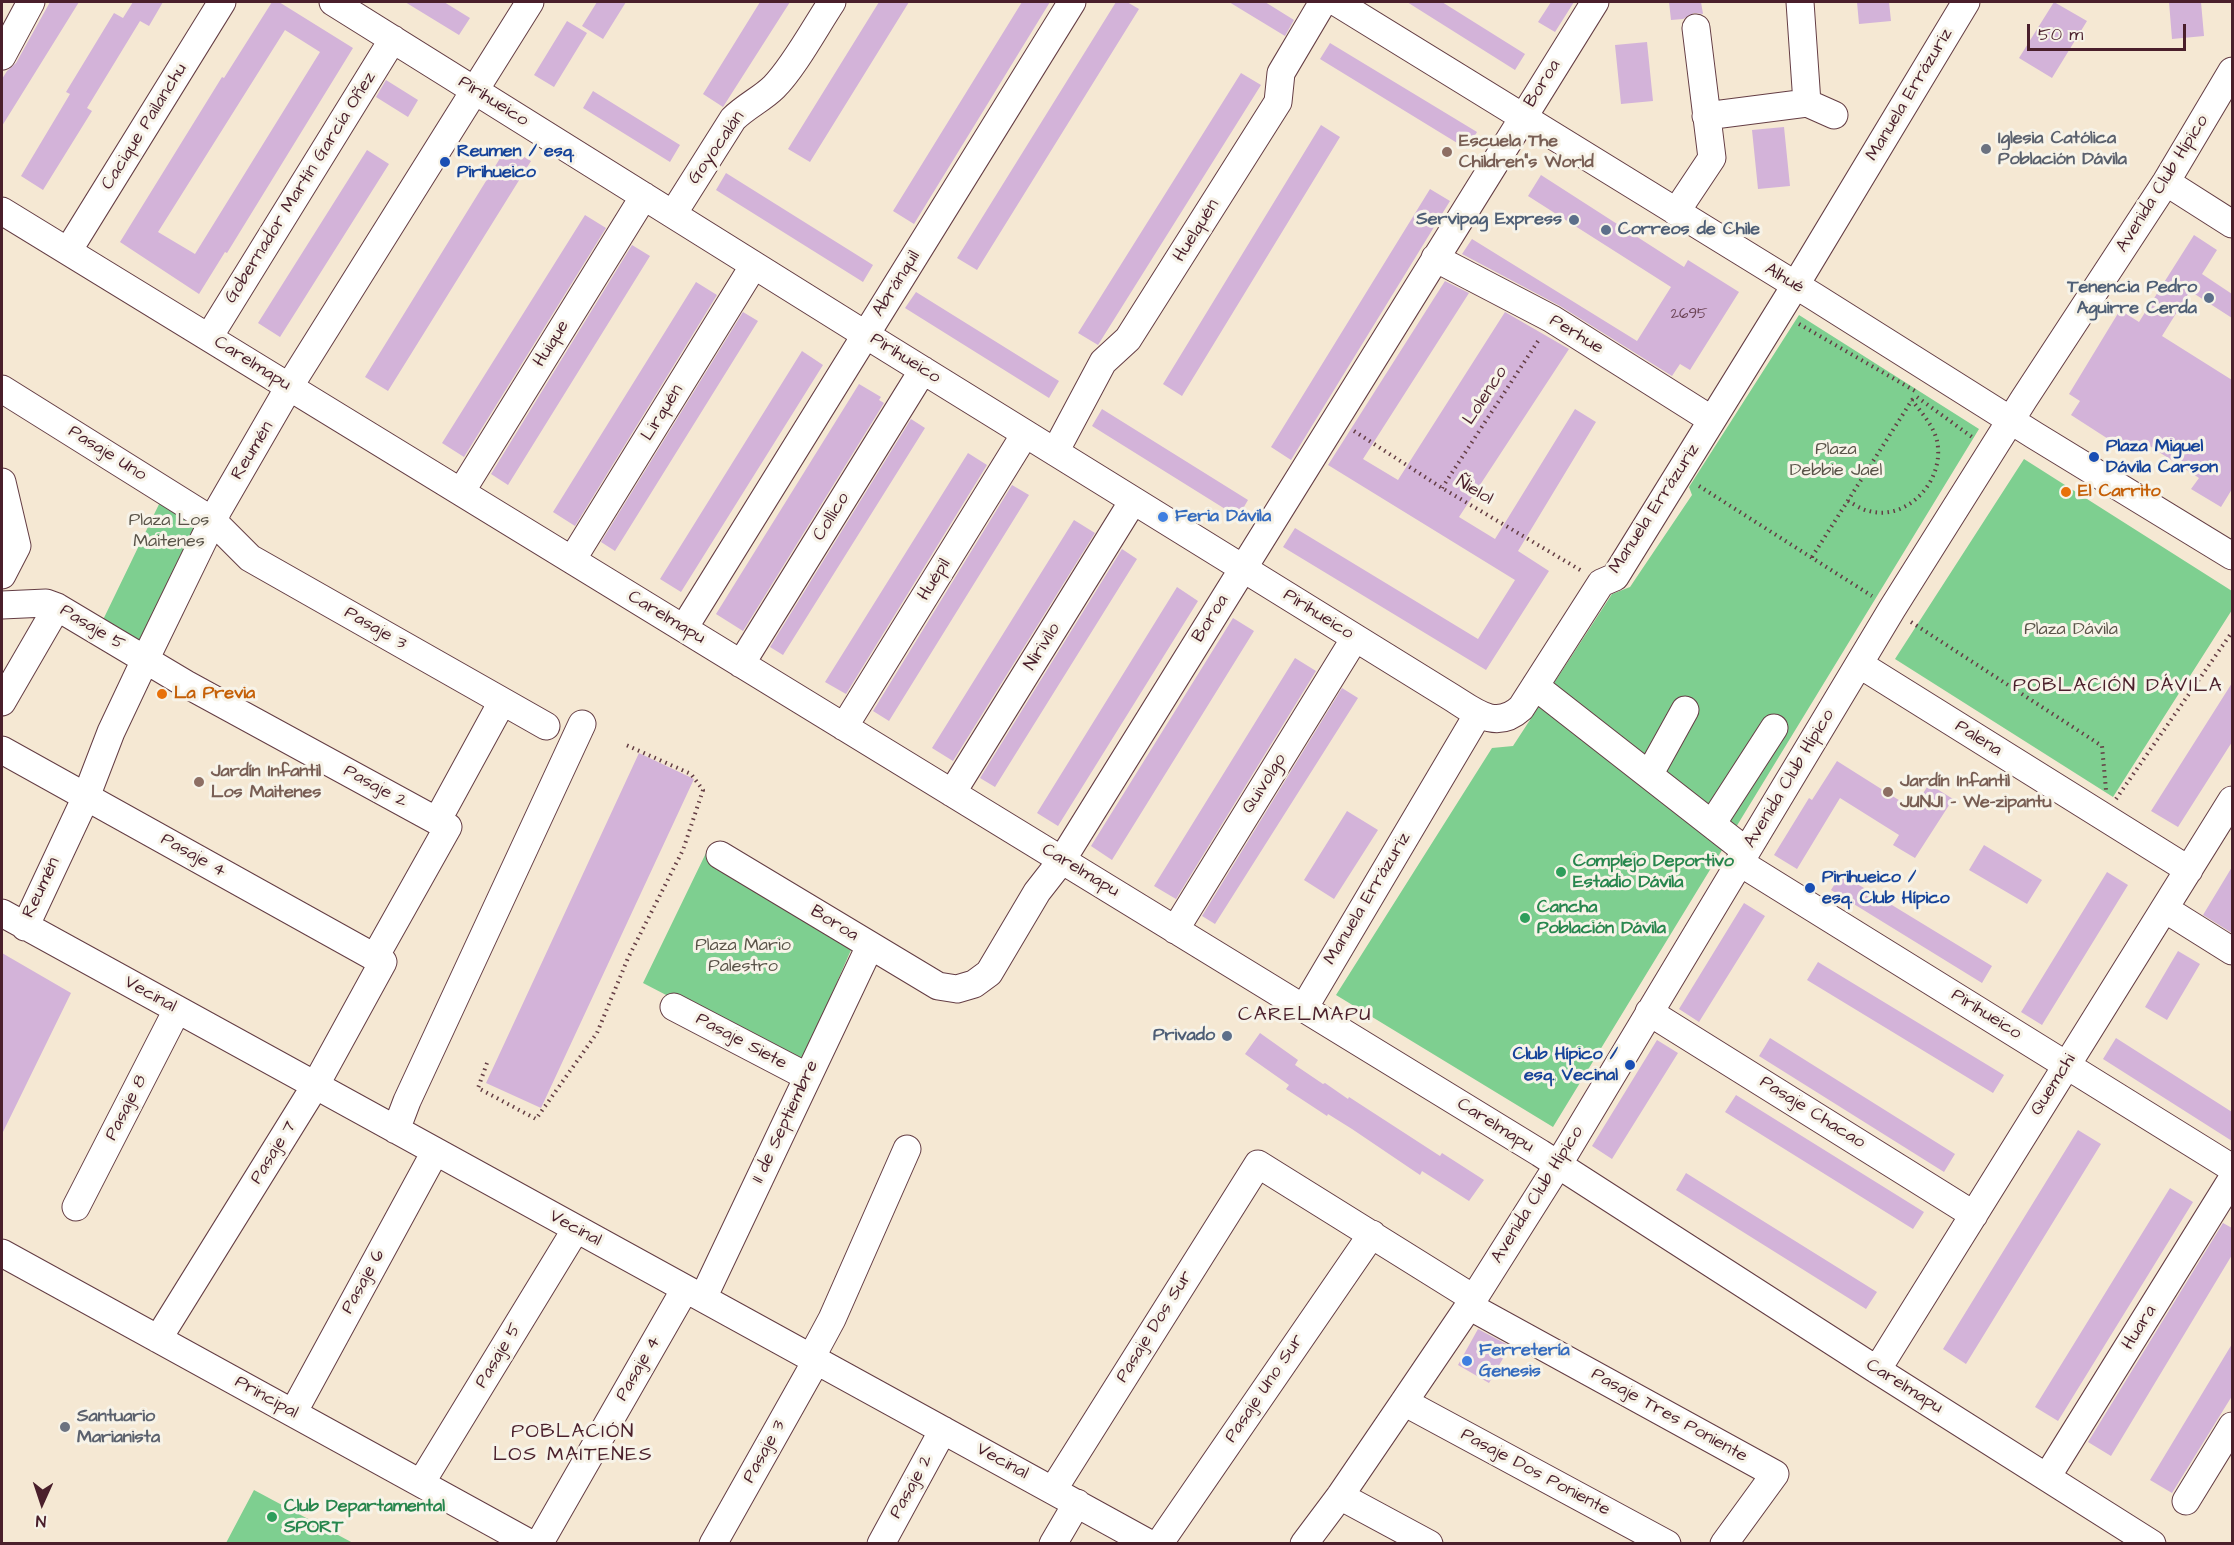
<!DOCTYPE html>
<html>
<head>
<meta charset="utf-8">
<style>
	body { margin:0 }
	#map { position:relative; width:2234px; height:1545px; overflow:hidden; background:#f5e8d3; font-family:"Architects Daughter",sans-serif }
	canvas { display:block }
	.frame { position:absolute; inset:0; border:3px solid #4a1f2b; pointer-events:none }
	.north { position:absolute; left:12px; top:1473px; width:60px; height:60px; -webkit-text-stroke:4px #f7f3e8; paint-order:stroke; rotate:183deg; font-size:16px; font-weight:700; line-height:24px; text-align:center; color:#4a1f2b }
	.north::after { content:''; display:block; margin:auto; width:21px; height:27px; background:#4a1f2b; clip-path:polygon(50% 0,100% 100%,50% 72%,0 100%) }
	.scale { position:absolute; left:2027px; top:24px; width:159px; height:27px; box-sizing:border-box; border:3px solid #4a1f2b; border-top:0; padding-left:8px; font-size:18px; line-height:21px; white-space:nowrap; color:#4a1f2b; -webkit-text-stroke:4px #f7f3e8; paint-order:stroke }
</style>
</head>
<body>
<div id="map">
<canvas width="2234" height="1545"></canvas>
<div class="frame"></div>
<div class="north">N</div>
<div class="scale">50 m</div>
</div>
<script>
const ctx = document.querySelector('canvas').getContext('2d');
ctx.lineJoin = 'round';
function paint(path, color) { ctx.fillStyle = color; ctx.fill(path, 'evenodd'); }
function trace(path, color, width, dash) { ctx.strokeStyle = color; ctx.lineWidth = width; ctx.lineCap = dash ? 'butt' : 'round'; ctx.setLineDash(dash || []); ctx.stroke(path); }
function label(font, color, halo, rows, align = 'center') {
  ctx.font = font + ' "Architects Daughter",sans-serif'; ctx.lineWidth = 6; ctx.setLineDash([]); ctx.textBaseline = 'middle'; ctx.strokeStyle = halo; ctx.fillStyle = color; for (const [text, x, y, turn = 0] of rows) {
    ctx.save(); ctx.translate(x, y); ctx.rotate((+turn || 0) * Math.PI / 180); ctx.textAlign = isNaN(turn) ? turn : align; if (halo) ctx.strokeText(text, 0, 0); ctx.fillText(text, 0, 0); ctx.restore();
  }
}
paint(new Path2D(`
	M 1799,315 L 1979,429 L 1553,1127 L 1336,995 L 1492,748 L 1513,746 L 1612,594 L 1630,587 L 1692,495 L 1689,487 Z
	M 2024,459 L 2232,591 L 2232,610 L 2113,797 L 1895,659 Z
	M 162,498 L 198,521 L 138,645 L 101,624 Z
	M 706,853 L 854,943 L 801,1065 L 643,983 Z
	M 254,1490 L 353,1543 L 226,1543 Z`), '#7ecf90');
paint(new Path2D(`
	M 50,2 L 79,2 L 2,126 L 2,79 L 7,71 L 16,63 Z
	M 133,2 L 163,2 L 149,26 L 140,21 L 87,108 L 92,111 L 43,190 L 21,176 L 70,94 L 66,92 L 114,13 L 123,18 Z
	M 272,2 L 279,2 L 353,48 L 227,253 L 225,252 L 199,294 L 120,242 L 222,77 L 224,78 ZM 285,30 L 320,52 L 195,254 L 158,232 Z
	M 405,2 L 444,2 L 470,18 L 459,35 Z
	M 597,2 L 626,2 L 603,39 L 582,26 Z
	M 760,2 L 790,2 L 723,107 L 703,94 Z
	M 879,2 L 909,2 L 810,162 L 788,149 Z
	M 1022,2 L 1050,2 L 914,224 L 893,211 Z
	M 1116,2 L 1127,2 L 1139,9 L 977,270 L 957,258 Z
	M 1229,2 L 1265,2 L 1294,20 L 1285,36 Z
	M 1407,2 L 1442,2 L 1525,54 L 1515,70 Z
	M 1551,2 L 1574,2 L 1555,32 L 1538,22 Z
	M 1669,2 L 1701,2 L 1703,14 L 1694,13 L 1683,19 L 1671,20 Z
	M 1857,2 L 1889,2 L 1891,21 L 1859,24 Z
	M 2054,2 L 2087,21 L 2052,78 L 2019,58 Z
	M 2169,2 L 2201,2 L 2204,36 L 2172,39 Z
	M 567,21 L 587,33 L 554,87 L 534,75 Z
	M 1647,42 L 1653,101 L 1621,104 L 1615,45 Z
	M 1330,43 L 1477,132 L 1467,149 L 1320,59 Z
	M 1241,73 L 1261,85 L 1098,345 L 1078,333 Z
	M 386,80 L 418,100 L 408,117 L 376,97 Z
	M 593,91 L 680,145 L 670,162 L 583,108 Z
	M 1321,125 L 1340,137 L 1182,396 L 1163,384 Z
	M 1784,127 L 1790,186 L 1758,189 L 1752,130 Z
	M 507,147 L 531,161 L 388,391 L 365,377 Z
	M 367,150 L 389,164 L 280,337 L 258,323 Z
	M 726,173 L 873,265 L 863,282 L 716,190 Z
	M 1541,175 L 1684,267 L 1688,260 L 1739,292 L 1690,370 L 1680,364 L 1672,376 L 1560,306 L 1462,254 L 1472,239 L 1637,341 L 1671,287 L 1528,196 Z
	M 1430,189 L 1450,201 L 1291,460 L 1271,447 Z
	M 585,215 L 606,228 L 464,457 L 442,443 Z
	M 2194,235 L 2217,250 L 2202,274 L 2232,294 L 2232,318 L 2190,291 L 2162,336 L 2232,380 L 2232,489 L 2221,507 L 2191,489 L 2199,478 L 2142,441 L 2136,450 L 2119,439 L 2116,444 L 2071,415 L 2080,401 L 2069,394 L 2120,310 L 2139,322 Z
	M 632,245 L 650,256 L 508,485 L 491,474 Z
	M 1445,281 L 1469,293 L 1363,459 L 1398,480 L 1505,312 L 1569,349 L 1459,517 L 1495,539 L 1575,409 L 1596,422 L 1518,551 L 1549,571 L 1486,670 L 1283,547 L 1295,528 L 1478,639 L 1515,580 L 1328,465 Z
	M 696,282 L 717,295 L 575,526 L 553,512 Z
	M 916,292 L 1059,381 L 1049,398 L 905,308 Z
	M 743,312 L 758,321 L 615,551 L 601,542 Z
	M 802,351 L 823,365 L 681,592 L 660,579 Z
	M 859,384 L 881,397 L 879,400 L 884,403 L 743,631 L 716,614 Z
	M 1102,409 L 1248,500 L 1238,517 L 1092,426 Z
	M 911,419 L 925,428 L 783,655 L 770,647 Z
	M 968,453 L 987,465 L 846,694 L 825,682 Z
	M 1012,485 L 1029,495 L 889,721 L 873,711 Z
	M 1074,520 L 1095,533 L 953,761 L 932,748 Z
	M 1122,549 L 1137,559 L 995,787 L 980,778 Z
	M 1177,587 L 1198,601 L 1058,826 L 1037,813 Z
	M 1233,618 L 1254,631 L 1112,860 L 1091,846 Z
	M 1295,658 L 1316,671 L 1176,899 L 1154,886 Z
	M 2232,683 L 2232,742 L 2178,827 L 2151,811 Z
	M 1342,688 L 1358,698 L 1215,924 L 1202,916 Z
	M 639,753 L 694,779 L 541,1108 L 486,1083 Z
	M 1837,761 L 1913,809 L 1929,784 L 1953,799 L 1915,858 L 1893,845 L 1899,835 L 1840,798 L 1797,869 L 1774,855 L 1809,798 L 1812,800 Z
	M 1347,811 L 1378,830 L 1334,899 L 1304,880 Z
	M 1984,845 L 2042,880 L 2027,904 L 1969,870 Z
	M 2232,867 L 2232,933 L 2203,915 Z
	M 2107,872 L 2128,885 L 2042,1025 L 2021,1012 Z
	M 1841,874 L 1992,966 L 1982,983 L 1831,890 Z
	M 1744,903 L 1765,916 L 1699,1022 L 1679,1009 Z
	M 2178,951 L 2200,964 L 2167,1020 L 2145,1007 Z
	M 2,953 L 71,993 L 2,1134 Z
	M 1818,962 L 2004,1075 L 1993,1093 L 1807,980 Z
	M 1260,1033 L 1298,1060 L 1295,1065 L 1323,1084 L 1325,1083 L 1348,1099 L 1349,1097 L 1440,1156 L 1442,1153 L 1484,1180 L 1469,1201 L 1422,1171 L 1420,1175 L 1352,1129 L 1328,1114 L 1327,1116 L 1286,1089 L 1289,1085 L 1245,1054 Z
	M 1770,1038 L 1955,1154 L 1944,1172 L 1759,1056 Z
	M 2116,1038 L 2232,1112 L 2232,1141 L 2103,1059 Z
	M 1657,1040 L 1678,1053 L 1612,1159 L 1592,1146 Z
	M 1736,1095 L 1924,1212 L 1913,1229 L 1725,1112 Z
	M 2078,1130 L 2101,1144 L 1966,1364 L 1943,1349 Z
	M 1686,1173 L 1877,1292 L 1866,1309 L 1676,1190 Z
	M 2170,1188 L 2193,1202 L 2058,1421 L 2035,1407 Z
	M 2223,1223 L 2232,1228 L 2232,1255 L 2111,1456 L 2088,1442 Z
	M 1478,1329 L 1510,1346 L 1489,1383 L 1458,1365 Z
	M 2232,1344 L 2232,1396 L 2172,1493 L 2150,1480 Z`), '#d3b3d9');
const minor = new Path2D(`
	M 333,2 L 866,335 L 1451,697 C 1475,712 1496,731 1521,708 L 1601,583 L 1615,577 L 1795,286 L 1966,2
	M 1336,2 L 1815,297 L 2034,435 L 2232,556
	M 1800,2 L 1807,103 L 1834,115
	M 2,56 L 31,2
	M 1706,116 L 1807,103
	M 2166,182 L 2232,224
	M 2,211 L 1540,1153 L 1877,1370 L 2152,1544
	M 1676,212 L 1712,158 L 1696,28
	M 673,214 L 733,119 C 746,106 762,99 774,87 C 794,67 816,26 832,2
	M 68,251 L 222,2
	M 1435,258 L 1552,319 L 1712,420
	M 209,337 L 393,39
	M 2,389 L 213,521 L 250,558 L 546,726
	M 1055,452 L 1103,362 L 1128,339 L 1278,102 L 1281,73 L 1323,2
	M 2,482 L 17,546 L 2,575
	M 461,492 L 644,196
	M 572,560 L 754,265
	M 2,605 L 46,603 L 57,607 L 186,684 L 448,827 L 375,957
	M 684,628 L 1072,2
	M 741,664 L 923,370
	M 1859,664 L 2189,870
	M 1535,686 L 1746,851
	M 2,702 L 57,607
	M 844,727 L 1025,434
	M 2,750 L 383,962 L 315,1086 L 158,1339
	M 1649,775 L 1685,710
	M 952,793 L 1133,501
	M 437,821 L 502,702
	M 1712,824 L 1774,728
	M 720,855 L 938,986 L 957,989 L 974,984 L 989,973 L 1037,892 L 1062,860 L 1595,2
	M 1739,862 L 2232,1168
	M 2165,909 L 2232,951
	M 2,913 L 1150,1544
	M 25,927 L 86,797 L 111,732 L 145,660 L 218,510 L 289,387 L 530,2
	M 1175,930 L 1355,638
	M 674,1007 L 808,1077
	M 1304,1008 L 1478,714
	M 1649,1012 L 1974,1215
	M 396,1130 L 407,1101 L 582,724
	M 76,1207 L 177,1010
	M 2,1253 L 531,1544
	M 703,1298 L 870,946
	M 1469,1306 L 1775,1474 L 1724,1544
	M 811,1358 L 832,1319 L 907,1149
	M 1877,1370 L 2232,800
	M 1404,1402 L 1667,1544
	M 293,1413 L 435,1152
	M 2047,1477 L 2232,1179
	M 421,1483 L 576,1229
	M 1053,1490 L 1258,1164 L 1473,1298
	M 1340,1496 L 1429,1544
	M 2186,1501 L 2232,1426
	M 539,1544 L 685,1289
	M 713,1544 L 816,1361
	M 881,1544 L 943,1430
	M 1053,1544 L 1077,1503
	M 1159,1544 L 1372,1234
	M 1304,1544 L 1340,1496 L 1404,1402 L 1469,1306 L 1558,1165 L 1892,609 L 2024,399 L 2166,182 L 2232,71`);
trace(minor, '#643d44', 29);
trace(new Path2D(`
	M 1799,324 L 1915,391
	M 1354,431 L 1442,488 L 1582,571
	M 1699,486 L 1872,596
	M 1442,488 L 1540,338
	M 1848,501 C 1854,504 1862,510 1869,511 C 1906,521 1941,484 1938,448 C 1937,429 1923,415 1912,400
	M 1812,557 L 1912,400 L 1917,397 L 1972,437
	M 1911,622 L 2102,746 L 2106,790
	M 2116,799 L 2232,632
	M 487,1063 L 478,1088 L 536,1119 L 597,1033 L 628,958 L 683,850 L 703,790 L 691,774 L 626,745`), '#643d44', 4, [1.5, 4.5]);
trace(minor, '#fff', 27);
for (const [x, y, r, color] of [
	[1986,149,6,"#6b7280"],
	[1447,152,6,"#8d6e63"],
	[445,162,6,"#1a4fb4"],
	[1574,220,6,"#5c6f8a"],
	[1606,230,6,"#5c6f8a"],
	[2209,298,6,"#5c6f8a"],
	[2094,457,6,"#1a4fb4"],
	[2066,492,6,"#e8710a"],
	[1163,517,6,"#3f7fe0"],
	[162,694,6,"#e8710a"],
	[199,782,6,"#8d6e63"],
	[1888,792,6,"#8d6e63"],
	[1561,872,6,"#2e9e5b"],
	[1810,888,6,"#1a4fb4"],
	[1525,918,6,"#2e9e5b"],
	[1227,1036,6,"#5c6f8a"],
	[1630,1065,6,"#1a4fb4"],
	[1467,1361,6,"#3f7fe0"],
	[65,1427,6,"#6b7280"],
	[272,1517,6,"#2e9e5b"]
]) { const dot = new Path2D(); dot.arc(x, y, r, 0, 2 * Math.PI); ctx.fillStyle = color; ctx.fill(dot); trace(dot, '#f7f3e8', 2); }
label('15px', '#6c4456', null, [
	["2695",1689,315]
]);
label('18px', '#4a1f2b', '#f7f3e8', [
	["Boroa",1543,84,-58],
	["Manuela Errázuriz",1910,95,-59],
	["Pirihueico",493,102,32],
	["Cacique Pailanchu",145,127,-58],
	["Goyocalán",717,148,-55],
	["Avenida Club Hípico",2163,184,-58],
	["Gobernador Martín García Oñez",301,188,-58],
	["Huelquén",1197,231,-58],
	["Alhué",1784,279,31],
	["Abránquil",897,284,-58],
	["Perhue",1576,335,31],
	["Huique",552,344,-58],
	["Pirihueico",905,359,32],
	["Carelmapu",252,364,32],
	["Lolenco",1486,396,-57],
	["Lirquén",663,413,-58],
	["Reumén",253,451,-59],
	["Pasaje Uno",107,454,32],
	["Ñielol",1474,491,31],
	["Manuela Errázuriz",1655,509,-57],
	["Collico",832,517,-58],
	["Huépil",935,580,-58],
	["Pirihueico",1318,615,32],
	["Carelmapu",666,618,31],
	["Boroa",1211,619,-58],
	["Pasaje 5",92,628,31],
	["Pasaje 3",375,629,30],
	["Nirivilo",1043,647,-58],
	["Palena",1978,739,32],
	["Avenida Club Hípico",1790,779,-59],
	["Quivolgo",1265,784,-58],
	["Pasaje 2",375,787,29],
	["Pasaje 4",193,856,29],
	["Carelmapu",1080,871,31],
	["Reumén",42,888,-65],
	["Manuela Errázuriz",1368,899,-59],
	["Boroa",834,924,31],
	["Vecinal",150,995,29],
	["Pirihueico",1986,1015,32],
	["Pasaje Siete",741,1042,28],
	["Quemchi",2054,1085,-58],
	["Pasaje 8",127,1108,-63],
	["Pasaje Chacao",1812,1113,32],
	["11 de Septiembre",786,1122,-65],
	["Carelmapu",1495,1126,32],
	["Pasaje 7",274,1153,-58],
	["Avenida Club Hípico",1538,1195,-58],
	["Vecinal",575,1229,29],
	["Pasaje 6",364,1282,-61],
	["Pasaje Dos Sur",1155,1327,-58],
	["Huara",2140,1328,-58],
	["Pasaje 5",499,1356,-59],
	["Pasaje 4",639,1369,-60],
	["Carelmapu",1904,1387,32],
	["Pasaje Uno Sur",1265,1389,-56],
	["Principal",266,1398,29],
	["Pasaje Tres Poniente",1669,1416,29],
	["Pasaje 3",765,1452,-61],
	["Vecinal",1002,1462,29],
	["Pasaje Dos Poniente",1535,1473,28],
	["Pasaje 2",912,1487,-61]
]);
label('bold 18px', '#5b616d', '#f7f3e8', [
	["Iglesia Católica",1998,139],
	["Población Dávila",1998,160],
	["Santuario",77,1417],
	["Marianista",77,1438]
], 'left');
label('bold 18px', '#785e54', '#f7f3e8', [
	["Escuela The",1459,142],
	["Children\"s World",1459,163],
	["Jardín Infantil",211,772],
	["Los Maitenes",211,793],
	["Jardín Infantil",1900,782],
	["JUNJI - We-zipantu",1900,803]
], 'left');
label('bold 18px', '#164399', '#f7f3e8', [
	["Reumen / esq.",457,152],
	["Pirihueico",457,173],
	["Plaza Miguel",2106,447],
	["Dávila Carson",2106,468],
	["Pirihueico /",1822,878],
	["esq. Club Hípico",1822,899],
	["Club Hípico /",1618,1055,"right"],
	["esq. Vecinal",1618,1076,"right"]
], 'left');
label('bold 18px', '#4e5e75', '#f7f3e8', [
	["Servipag Express",1562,220],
	["Correos de Chile",1618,230,"left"],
	["Tenencia Pedro",2197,288],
	["Aguirre Cerda",2197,309],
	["Privado",1215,1036]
], 'right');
label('18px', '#5a5449', '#f7f3e8', [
	["Plaza",1836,450],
	["Debbie Jael",1836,471],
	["Plaza Los",169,521],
	["Maitenes",169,542],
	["Plaza Dávila",2071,630],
	["Plaza Mario",743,946],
	["Palestro",743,967]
]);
label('bold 18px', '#c56008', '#f7f3e8', [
	["El Carrito",2078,492],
	["La Previa",174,694]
], 'left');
label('bold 18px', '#366cbe', '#f7f3e8', [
	["Feria Dávila",1175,517],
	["Ferretería",1479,1351],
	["Genesis",1479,1372]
], 'left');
label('bold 18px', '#27864d', '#f7f3e8', [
	["Complejo Deportivo",1573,862],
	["Estadio Dávila",1573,883],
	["Cancha",1537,908],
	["Población Dávila",1537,929],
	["Club Departamental",284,1507],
	["SPORT",284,1528]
], 'left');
ctx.letterSpacing = '1.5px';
label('20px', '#4a1f2b', '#f7f3e8', [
	["POBLACIÓN DÁVILA",2118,687],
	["CARELMAPU",1305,1016],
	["POBLACIÓN",573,1433],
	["LOS MAITENES",573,1456]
]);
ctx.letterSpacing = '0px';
</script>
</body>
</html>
